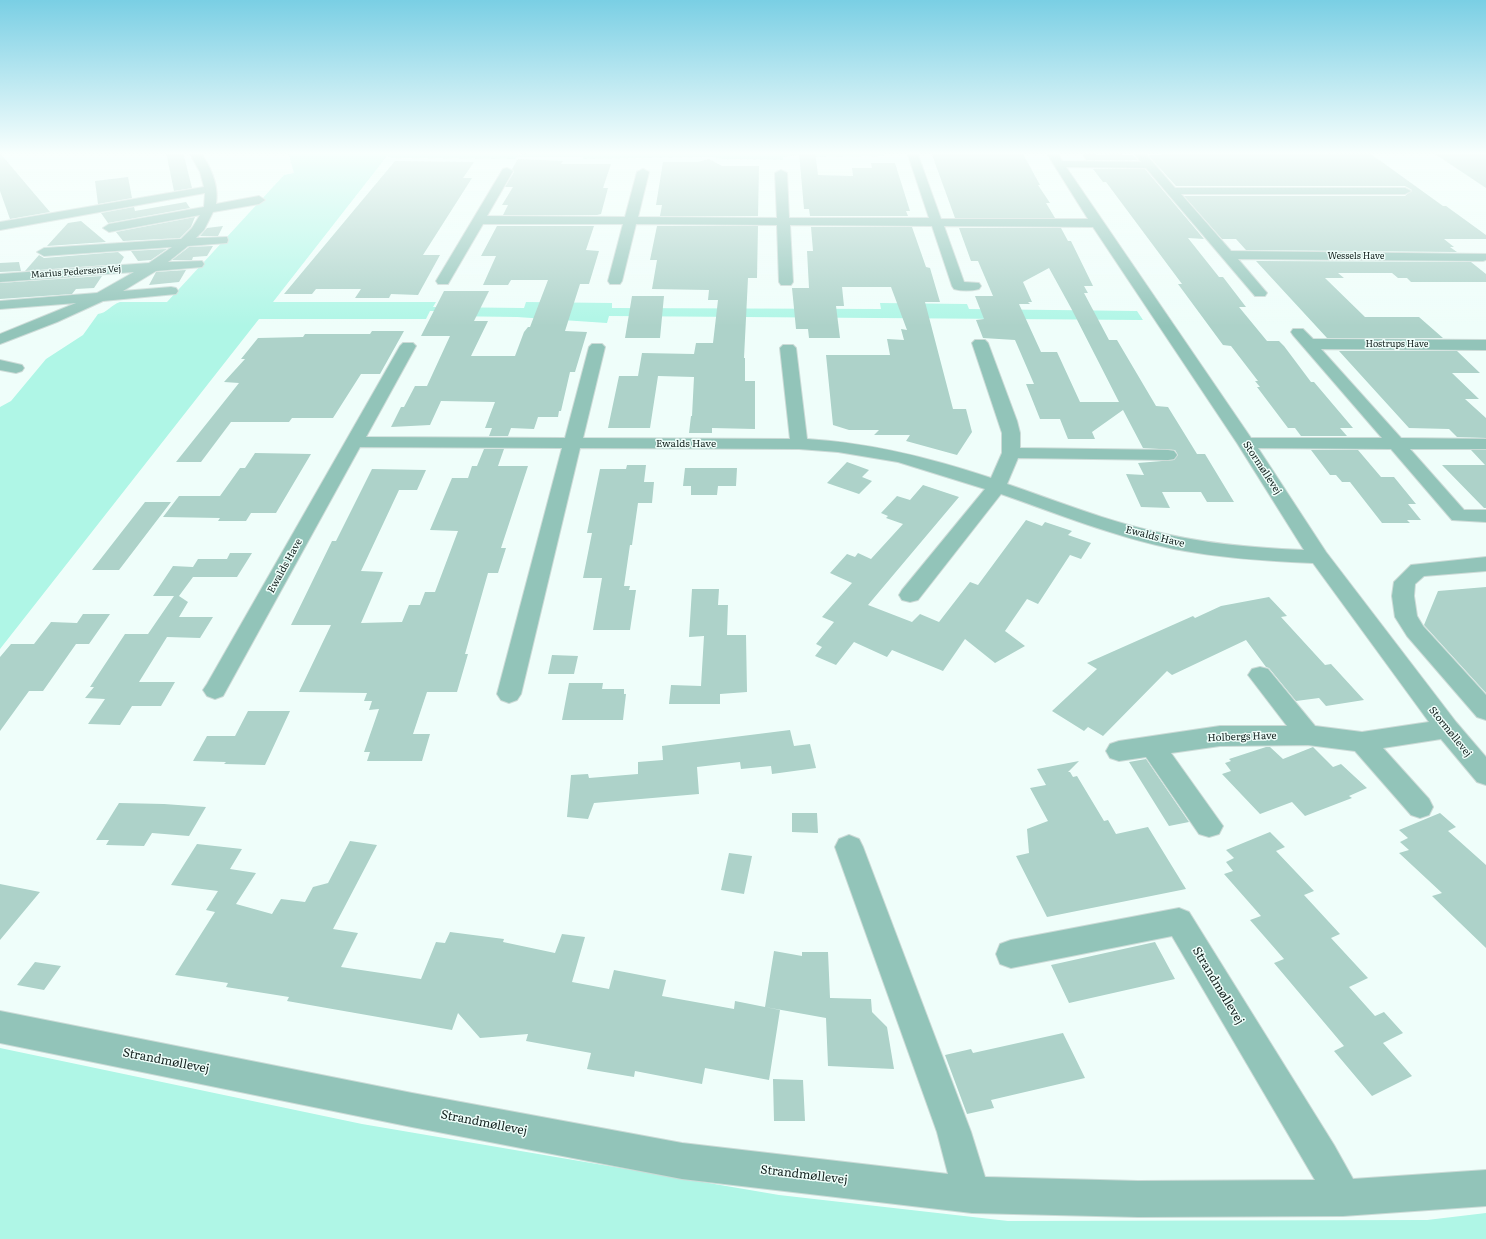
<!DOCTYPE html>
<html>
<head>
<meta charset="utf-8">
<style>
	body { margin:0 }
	canvas { display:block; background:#effefa }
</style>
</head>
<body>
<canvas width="1486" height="1239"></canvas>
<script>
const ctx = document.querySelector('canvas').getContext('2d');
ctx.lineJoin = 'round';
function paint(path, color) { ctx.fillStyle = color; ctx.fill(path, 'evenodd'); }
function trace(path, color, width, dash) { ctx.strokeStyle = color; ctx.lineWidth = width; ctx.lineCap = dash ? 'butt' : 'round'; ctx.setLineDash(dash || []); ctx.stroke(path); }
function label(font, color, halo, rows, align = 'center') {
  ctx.font = font + ' Literata,serif'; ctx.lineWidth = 3; ctx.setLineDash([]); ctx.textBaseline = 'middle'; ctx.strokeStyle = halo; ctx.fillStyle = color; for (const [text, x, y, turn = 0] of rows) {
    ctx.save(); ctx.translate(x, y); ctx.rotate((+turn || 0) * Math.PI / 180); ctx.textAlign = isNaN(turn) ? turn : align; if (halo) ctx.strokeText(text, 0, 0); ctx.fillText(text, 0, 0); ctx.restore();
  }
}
paint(new Path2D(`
	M 288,152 L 519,152 L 517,156 L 534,152 L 883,152 L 884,156 L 799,157 L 798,155 L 783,157 L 783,160 L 722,159 L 710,157 L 583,159 L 583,157 L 517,157 L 515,159 L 391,158 L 387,156 L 273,302 L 436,302 L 433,307 L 524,308 L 526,302 L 612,303 L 612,308 L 881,309 L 880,303 L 967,304 L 969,309 L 1137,311 L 1143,320 L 609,316 L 607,323 L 517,317 L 443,316 L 445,311 L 430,311 L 426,319 L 259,319 L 0,649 L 0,407 L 11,401 L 46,359 L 83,335 L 98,314 C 107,313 111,305 120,302 L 167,302 L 284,175 L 294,173 Z
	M 0,1048 L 362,1124 L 779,1195 L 1008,1221 L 1427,1220 L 1486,1213 L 1486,1239 L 0,1239 Z`), '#aff6e6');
paint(new Path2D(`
	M 166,152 L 183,152 L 192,188 L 174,191 Z
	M 799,152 L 815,152 L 818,175 L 853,176 L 852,168 L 872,168 L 871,163 L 895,163 L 910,211 L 906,211 L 908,216 L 810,216 L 809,209 L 804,209 Z
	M 931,152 L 1022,152 L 1040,185 L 1038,185 L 1050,203 L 1046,203 L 1055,218 L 955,218 Z
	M 1159,152 L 1371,154 L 1443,206 L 1446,206 L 1486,235 L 1486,239 L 1444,239 L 1454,247 L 1450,247 L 1457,252 L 1246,250 L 1236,239 L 1222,239 L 1184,196 L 1405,196 L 1412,190 L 1405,186 L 1176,186 L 1148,155 L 1162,155 Z
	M 1432,152 L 1486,152 L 1486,188 Z
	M 0,153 L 32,191 L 50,212 L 10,219 L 0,191 Z
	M 1082,154 L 1133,155 L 1138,160 L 1086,160 Z
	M 518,159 L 563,161 L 561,164 L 611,164 L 603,188 L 608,188 L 601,214 L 597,215 L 503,215 L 508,205 L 502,205 L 513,187 L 505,187 L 514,172 L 512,169 Z
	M 709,159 L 722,166 L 759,166 L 758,216 L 660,216 L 662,205 L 656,205 L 663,162 L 697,162 Z
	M 395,161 L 474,162 L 463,178 L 472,178 L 423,255 L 440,255 L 418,295 L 391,294 L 389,298 L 355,298 L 361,289 L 316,289 L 312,294 L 284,294 Z
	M 1093,169 L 1145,169 L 1204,239 L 1188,238 L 1219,277 L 1223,277 L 1246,307 L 1239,307 L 1267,341 L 1279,341 L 1284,346 L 1311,382 L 1314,382 L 1353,428 L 1340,428 L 1347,436 L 1301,436 L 1295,428 L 1288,428 L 1257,387 L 1260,387 L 1255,381 L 1258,381 L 1231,346 L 1223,345 L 1178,284 L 1182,284 L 1106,182 L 1103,182 Z
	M 128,177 L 132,198 L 98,204 L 95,181 Z
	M 186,202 L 190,208 L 108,223 L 101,213 L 134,207 L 135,211 Z
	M 195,217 L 191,227 L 180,238 L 123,241 L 116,232 Z
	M 81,221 L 106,242 L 47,246 L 68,223 Z
	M 223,226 L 218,236 L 200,236 L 207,228 Z
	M 497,226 L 594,226 L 586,250 L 599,251 L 589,284 L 580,284 L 565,331 L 587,332 L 575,372 L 570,372 L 561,411 L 559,411 L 558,417 L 538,417 L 534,429 L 511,428 L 508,436 L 489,436 L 492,428 L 485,428 L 495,402 L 441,401 L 430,425 L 391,427 L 401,407 L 404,407 L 415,386 L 427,386 L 450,336 L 421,336 L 444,291 L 489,291 L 474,321 L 488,321 L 471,356 L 515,356 L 524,332 L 528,327 L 530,327 L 548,280 L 511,280 L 508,285 L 483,285 L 496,256 L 481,256 Z
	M 657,226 L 758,226 L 757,278 L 748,278 L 744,358 L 745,358 L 745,381 L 755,381 L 755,429 L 712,428 L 712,433 L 689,433 L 691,416 L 692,416 L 694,377 L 658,376 L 650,428 L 608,428 L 619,376 L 638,376 L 642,353 L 694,354 L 696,343 L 713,343 L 718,300 L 708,300 L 709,290 L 652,289 L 657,260 L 650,260 Z
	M 811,227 L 912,227 L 926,267 L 930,268 L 940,302 L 925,302 L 953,409 L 966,409 L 972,432 L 957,455 L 906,441 L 910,435 L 874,435 L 879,430 L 849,430 L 833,425 L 826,355 L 890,355 L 887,339 L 904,340 L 901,329 L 907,330 L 891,287 L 842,287 L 844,306 L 836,306 L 840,338 L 809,338 L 808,329 L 796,329 L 792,288 L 809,288 L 807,251 L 813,251 Z
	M 959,228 L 1061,228 L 1068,241 L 1071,241 L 1093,286 L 1084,286 L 1088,293 L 1084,293 L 1109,340 L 1117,340 L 1156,406 L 1168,407 L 1197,454 L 1205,454 L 1234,502 L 1207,502 L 1201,492 L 1162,492 L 1170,508 L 1141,507 L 1126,474 L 1144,475 L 1138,463 L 1174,460 L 1178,455 L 1175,450 L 1143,448 L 1123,410 L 1092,432 L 1095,439 L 1068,439 L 1060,419 L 1040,419 L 1026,384 L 1034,384 L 1015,340 L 983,338 L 976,320 L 984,319 L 975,296 L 993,296 L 978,261 L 971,261 ZM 1049,268 L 1071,308 L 1119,402 L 1080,402 L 1057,352 L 1041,352 L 1019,304 L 1030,304 L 1028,302 L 1032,302 L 1023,282 Z
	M 213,246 L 207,256 L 193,257 L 192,260 L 172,260 L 189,247 Z
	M 167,249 L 151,260 L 138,261 L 131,251 Z
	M 118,252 L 124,257 L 120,264 L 25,271 L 39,255 L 44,258 Z
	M 1256,261 L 1471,262 L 1486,274 L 1486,282 L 1411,282 L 1407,278 L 1398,278 L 1392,273 L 1338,273 L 1344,278 L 1325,278 L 1365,317 L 1419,317 L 1443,338 L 1327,338 Z
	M 19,262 L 21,271 L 0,272 L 0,263 Z
	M 186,270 L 179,282 L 149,285 L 156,272 Z
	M 102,276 L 94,288 L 76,289 L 72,294 L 0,299 L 0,283 Z
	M 632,296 L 664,296 L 660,338 L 625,338 Z
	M 372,331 L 404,331 L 380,374 L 361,374 L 333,418 L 292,418 L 289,422 L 231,422 L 201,462 L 176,462 L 239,383 L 224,382 L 245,359 L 241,359 L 258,338 L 303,337 L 305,334 L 370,334 Z
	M 1339,351 L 1457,351 L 1480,373 L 1452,373 L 1479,399 L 1465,399 L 1486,418 L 1486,438 L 1457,437 L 1449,429 L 1409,428 Z
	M 484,449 L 504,449 L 498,466 L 528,466 L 501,548 L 506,548 L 498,573 L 488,573 L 465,654 L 468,654 L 457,692 L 427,692 L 413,734 L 430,734 L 422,761 L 367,761 L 370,752 L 364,752 L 379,709 L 369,710 L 372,701 L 364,701 L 367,693 L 299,692 L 331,625 L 291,625 L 332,541 L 336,541 L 372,469 L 426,470 L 417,490 L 399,490 L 361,571 L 383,572 L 361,623 L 402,622 L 409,605 L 420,605 L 425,592 L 435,592 L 458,531 L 430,530 L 452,478 L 468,478 L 472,466 L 477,466 Z
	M 1311,450 L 1358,450 L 1381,477 L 1394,477 L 1416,504 L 1408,504 L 1421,520 L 1407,520 L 1410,523 L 1382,523 L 1350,482 L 1342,482 L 1336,475 L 1330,475 Z
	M 1471,450 L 1486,450 L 1486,508 L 1484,508 L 1442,465 L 1485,465 Z
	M 255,453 L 311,454 L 276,513 L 251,513 L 246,521 L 218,521 L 220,518 L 163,517 L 179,496 L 220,496 L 240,468 L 245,468 Z
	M 847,462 L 869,470 L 862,477 L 872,481 L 859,494 L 827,483 Z
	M 627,465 L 646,465 L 644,482 L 654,482 L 652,503 L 638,503 L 632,545 L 630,545 L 624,586 L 630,586 L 629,590 L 636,590 L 630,630 L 593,630 L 602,578 L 583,578 L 592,533 L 587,533 L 600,469 L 626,469 Z
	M 685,468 L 737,468 L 736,486 L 718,486 L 717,495 L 691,495 L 691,486 L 683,486 Z
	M 923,485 L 959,497 L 868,605 L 912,622 L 920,614 L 939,622 L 970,582 L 978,585 L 1026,520 L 1042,526 L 1045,522 L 1072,531 L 1068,535 L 1091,543 L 1081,559 L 1070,555 L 1038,604 L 1027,599 L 1005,631 L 1025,646 L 995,663 L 965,639 L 943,671 L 892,650 L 887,657 L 854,642 L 836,665 L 815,656 L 822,647 L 816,644 L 834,622 L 822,617 L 852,583 L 830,573 L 847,554 L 855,557 L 858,553 L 871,559 L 903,524 L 886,518 L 888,516 L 881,513 L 897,496 L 910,500 Z
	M 145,502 L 171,502 L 119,570 L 92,570 Z
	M 230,553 L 252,553 L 237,577 L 193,577 L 179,596 L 188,602 L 179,617 L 213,617 L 200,638 L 167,637 L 139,682 L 175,682 L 161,706 L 132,706 L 120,725 L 88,724 L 105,699 L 85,698 L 94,687 L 90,687 L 125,634 L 148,634 L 174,596 L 153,596 L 173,566 L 193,567 L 198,559 L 227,559 Z
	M 1486,587 L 1486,693 L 1424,625 L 1438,591 Z
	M 692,589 L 719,589 L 718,605 L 728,605 L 727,635 L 746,635 L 747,692 L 720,694 L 720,704 L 669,704 L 671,685 L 701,686 L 704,636 L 689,637 Z
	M 1269,597 L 1287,616 L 1281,617 L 1325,665 L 1331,664 L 1364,700 L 1326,706 L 1319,698 L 1296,701 L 1269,668 L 1266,667 L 1246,640 L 1172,675 L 1167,671 L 1103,736 L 1088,727 L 1084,731 L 1052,711 L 1097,669 L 1087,663 L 1193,616 L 1195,618 L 1221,606 Z
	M 83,614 L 110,614 L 89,644 L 76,644 L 43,691 L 29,691 L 0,731 L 0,657 L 11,644 L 34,644 L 51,622 L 77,623 Z
	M 552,655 L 578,656 L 574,674 L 548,674 Z
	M 569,683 L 603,683 L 602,689 L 624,689 L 624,694 L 626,694 L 623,720 L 562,720 Z
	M 248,711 L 290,711 L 265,765 L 224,764 L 226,762 L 193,761 L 207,736 L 235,736 Z
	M 790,730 L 794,746 L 810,744 L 816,768 L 772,774 L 771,766 L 741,769 L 740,762 L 697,767 L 699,794 L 594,803 L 588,819 L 567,817 L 571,775 L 588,774 L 589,778 L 638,774 L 638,762 L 663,760 L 662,746 Z
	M 1266,747 L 1270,747 L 1283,759 L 1313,747 L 1333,767 L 1341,764 L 1367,788 L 1349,796 L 1352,798 L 1305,816 L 1292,802 L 1260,814 L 1222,774 L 1231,771 L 1225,763 L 1231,761 L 1229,759 Z
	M 1146,759 L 1189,822 L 1169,826 L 1129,762 Z
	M 1079,761 L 1068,772 L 1070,772 L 1073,777 L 1077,776 L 1104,821 L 1108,820 L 1116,834 L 1148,827 L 1186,889 L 1047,917 L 1016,856 L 1029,853 L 1027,829 L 1048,821 L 1030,788 L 1046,785 L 1037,769 Z
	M 119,803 L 164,804 L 206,807 L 189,836 L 152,833 L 144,846 L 106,845 L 109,840 L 96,840 Z
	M 792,813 L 817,813 L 818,833 L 792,832 Z
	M 1440,813 L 1456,827 L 1448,831 L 1486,865 L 1486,948 L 1432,896 L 1442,893 L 1399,853 L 1409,850 L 1400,842 L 1408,838 L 1399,830 Z
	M 1270,832 L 1285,847 L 1276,851 L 1314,891 L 1304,895 L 1340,934 L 1331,938 L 1368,978 L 1349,987 L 1375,1016 L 1384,1012 L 1403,1033 L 1383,1043 L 1412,1076 L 1372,1096 L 1334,1051 L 1344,1046 L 1274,963 L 1284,959 L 1250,920 L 1261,916 L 1224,874 L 1233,871 L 1226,862 L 1234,858 L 1226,850 Z
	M 350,841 L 377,845 L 333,929 L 358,933 L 341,967 L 421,979 L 436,942 L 445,943 L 450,932 L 504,939 L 503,942 L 555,953 L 562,934 L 585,937 L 572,982 L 609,989 L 614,970 L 666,980 L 662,996 L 734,1009 L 735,1001 L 780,1010 L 769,1080 L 705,1068 L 702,1084 L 635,1071 L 634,1077 L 587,1069 L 591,1053 L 526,1041 L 528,1034 L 480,1038 L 458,1013 L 452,1030 L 287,1001 L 289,997 L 226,987 L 228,983 L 175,975 L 215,912 L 206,910 L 218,891 L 171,885 L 197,844 L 242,849 L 230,869 L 256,873 L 236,904 L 272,914 L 281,899 L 305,902 L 313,887 L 328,883 Z
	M 729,853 L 752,856 L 744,894 L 721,890 Z
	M 0,884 L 40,892 L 0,940 Z
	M 1155,942 L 1175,979 L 1069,1003 L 1051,965 Z
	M 774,951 L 802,956 L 802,952 L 828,952 L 830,998 L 871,999 L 872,1012 L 887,1027 L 894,1069 L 828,1066 L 826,1018 L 765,1007 Z
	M 35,962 L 61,966 L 44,990 L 17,985 Z
	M 1063,1033 L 1085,1078 L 991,1100 L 994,1108 L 967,1114 L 945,1055 L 971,1049 L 973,1053 Z
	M 773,1079 L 803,1080 L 805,1121 L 774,1121 Z`), '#add2c9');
const minor = new Path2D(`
	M 189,152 L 200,152 C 211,167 219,186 216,204 L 259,196 L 265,200 L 259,204 L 213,212 L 204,230 L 196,238 L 227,237 L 228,240 L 227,243 L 188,246 L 168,262 L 202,261 L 204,264 L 202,267 L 156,271 L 123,291 L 171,287 L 176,288 L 178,291 L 176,294 L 103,301 L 57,322 L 0,344 L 0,334 L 76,303 L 0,309 L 0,301 L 97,293 L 134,272 L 0,282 L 0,274 L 149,263 L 172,247 L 44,256 L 37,252 L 44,248 L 181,239 L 192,228 L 200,215 L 109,232 L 103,228 L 109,224 L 204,207 L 205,193 L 0,230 L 0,222 L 204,187 L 200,172 Z
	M 907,152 L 917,152 L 941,219 L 1088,219 L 1046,152 L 1057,152 L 1062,161 L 1141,162 L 1133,152 L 1144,152 L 1175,188 L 1405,188 L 1411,191 L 1405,194 L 1181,194 L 1231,251 L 1486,254 L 1486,260 L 1483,261 L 1238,259 L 1267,293 L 1265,296 L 1255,296 L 1146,168 L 1066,167 L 1251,438 L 1382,438 L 1293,335 L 1291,332 L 1293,329 L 1303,329 L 1313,339 L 1486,340 L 1486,350 L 1321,349 L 1401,438 L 1486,439 L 1486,449 L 1410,449 L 1464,510 L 1486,510 L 1486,522 L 1452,520 L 1391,449 L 1258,448 L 1326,552 L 1456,722 L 1486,757 L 1486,785 L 1477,782 L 1441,739 L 1383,748 L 1429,799 L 1433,807 L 1429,815 L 1420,818 L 1411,815 L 1355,751 L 1308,745 L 1220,746 L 1171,753 L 1223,826 L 1219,834 L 1209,837 L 1199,834 L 1146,757 L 1119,761 L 1110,758 L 1106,751 L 1110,744 L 1119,741 L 1220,726 L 1287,726 L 1248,675 L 1252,669 L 1260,667 L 1268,669 L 1315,726 L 1362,732 L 1429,722 L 1313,563 C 1266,561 1220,558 1174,549 C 1115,537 1058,514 1001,494 L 918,600 L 910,602 L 902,600 L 899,595 L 902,590 L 985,489 L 898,462 L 838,452 L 799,449 L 580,448 L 521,694 L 517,700 L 509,703 L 501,700 L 497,694 L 562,448 L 360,447 L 223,696 L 215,699 L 207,696 L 203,690 L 207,684 L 400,346 L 403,343 L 413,343 L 416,346 L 366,437 L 565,438 L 589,347 L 592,344 L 602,344 L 605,347 L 583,438 L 790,439 L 780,348 L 783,345 L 793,345 L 796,348 L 807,439 C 871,443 931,458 991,478 L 1002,453 L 1002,433 L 972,343 L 975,340 L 985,340 L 988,343 L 1017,421 L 1020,433 L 1020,448 L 1168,450 L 1174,451 L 1177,455 L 1174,459 L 1168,460 L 1018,458 L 1007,484 C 1057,501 1106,521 1157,532 C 1205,544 1255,548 1304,550 L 1237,443 L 1093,227 L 944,226 L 964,282 L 979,283 L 981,286 L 979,289 C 971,291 962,291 954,289 L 952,286 L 932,226 L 790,225 L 793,282 L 791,285 L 781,285 L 779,282 L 777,225 L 636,224 L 622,281 L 620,284 L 610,284 L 608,281 L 623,224 L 483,224 L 448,284 L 438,284 L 436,281 L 503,169 L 507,168 L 513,171 L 487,216 L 625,217 L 637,172 L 643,169 L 649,172 L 638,217 L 777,218 L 775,173 L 781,170 L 787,173 L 789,218 L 929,218 Z
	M 0,360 L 22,365 L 24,368 L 22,371 L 16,373 L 0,370 Z
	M 1486,557 L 1486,571 L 1424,576 L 1415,584 L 1414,596 L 1417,616 L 1423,626 L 1486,695 L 1486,720 L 1477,717 L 1407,636 L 1395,617 L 1392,596 L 1394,582 L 1411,565 Z
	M 849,835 L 859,839 L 863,847 L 971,1132 L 985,1177 L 1138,1181 L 1315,1180 L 1172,936 L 1011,968 L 1000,964 L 996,954 L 1000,944 L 1011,940 L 1179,908 L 1189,912 L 1334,1145 L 1353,1179 L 1486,1170 L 1486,1206 L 1343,1216 L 1138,1217 L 972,1213 L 682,1179 L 412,1127 L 0,1043 L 0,1011 L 412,1093 L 682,1143 L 948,1174 L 937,1132 L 835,847 L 839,839 Z`);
trace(minor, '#ccdbd7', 2);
paint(minor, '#92c4b9');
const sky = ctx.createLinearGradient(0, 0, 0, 326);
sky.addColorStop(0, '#7acfe4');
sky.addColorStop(0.47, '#f8fffd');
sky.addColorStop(1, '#f8fffd00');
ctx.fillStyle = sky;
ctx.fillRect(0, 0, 1486, 326);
label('9px', '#14221f', '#effefa', [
	["Wessels Have",1356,256],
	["Marius Pedersens Vej",76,272,-4],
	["Hostrups Have",1397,344]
]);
label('10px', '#14221f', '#effefa', [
	["Ewalds Have",686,444],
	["Stormøllevej",1262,468,57],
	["Ewalds Have",1155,537,14],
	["Ewalds Have",285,566,-61],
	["Stormøllevej",1450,732,51],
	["Holbergs Have",1242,737,-2]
]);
label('12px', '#14221f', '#effefa', [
	["Strandmøllevej",1218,986,59],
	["Strandmøllevej",166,1061,11],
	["Strandmøllevej",484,1123,11],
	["Strandmøllevej",804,1175,7]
]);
</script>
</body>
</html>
